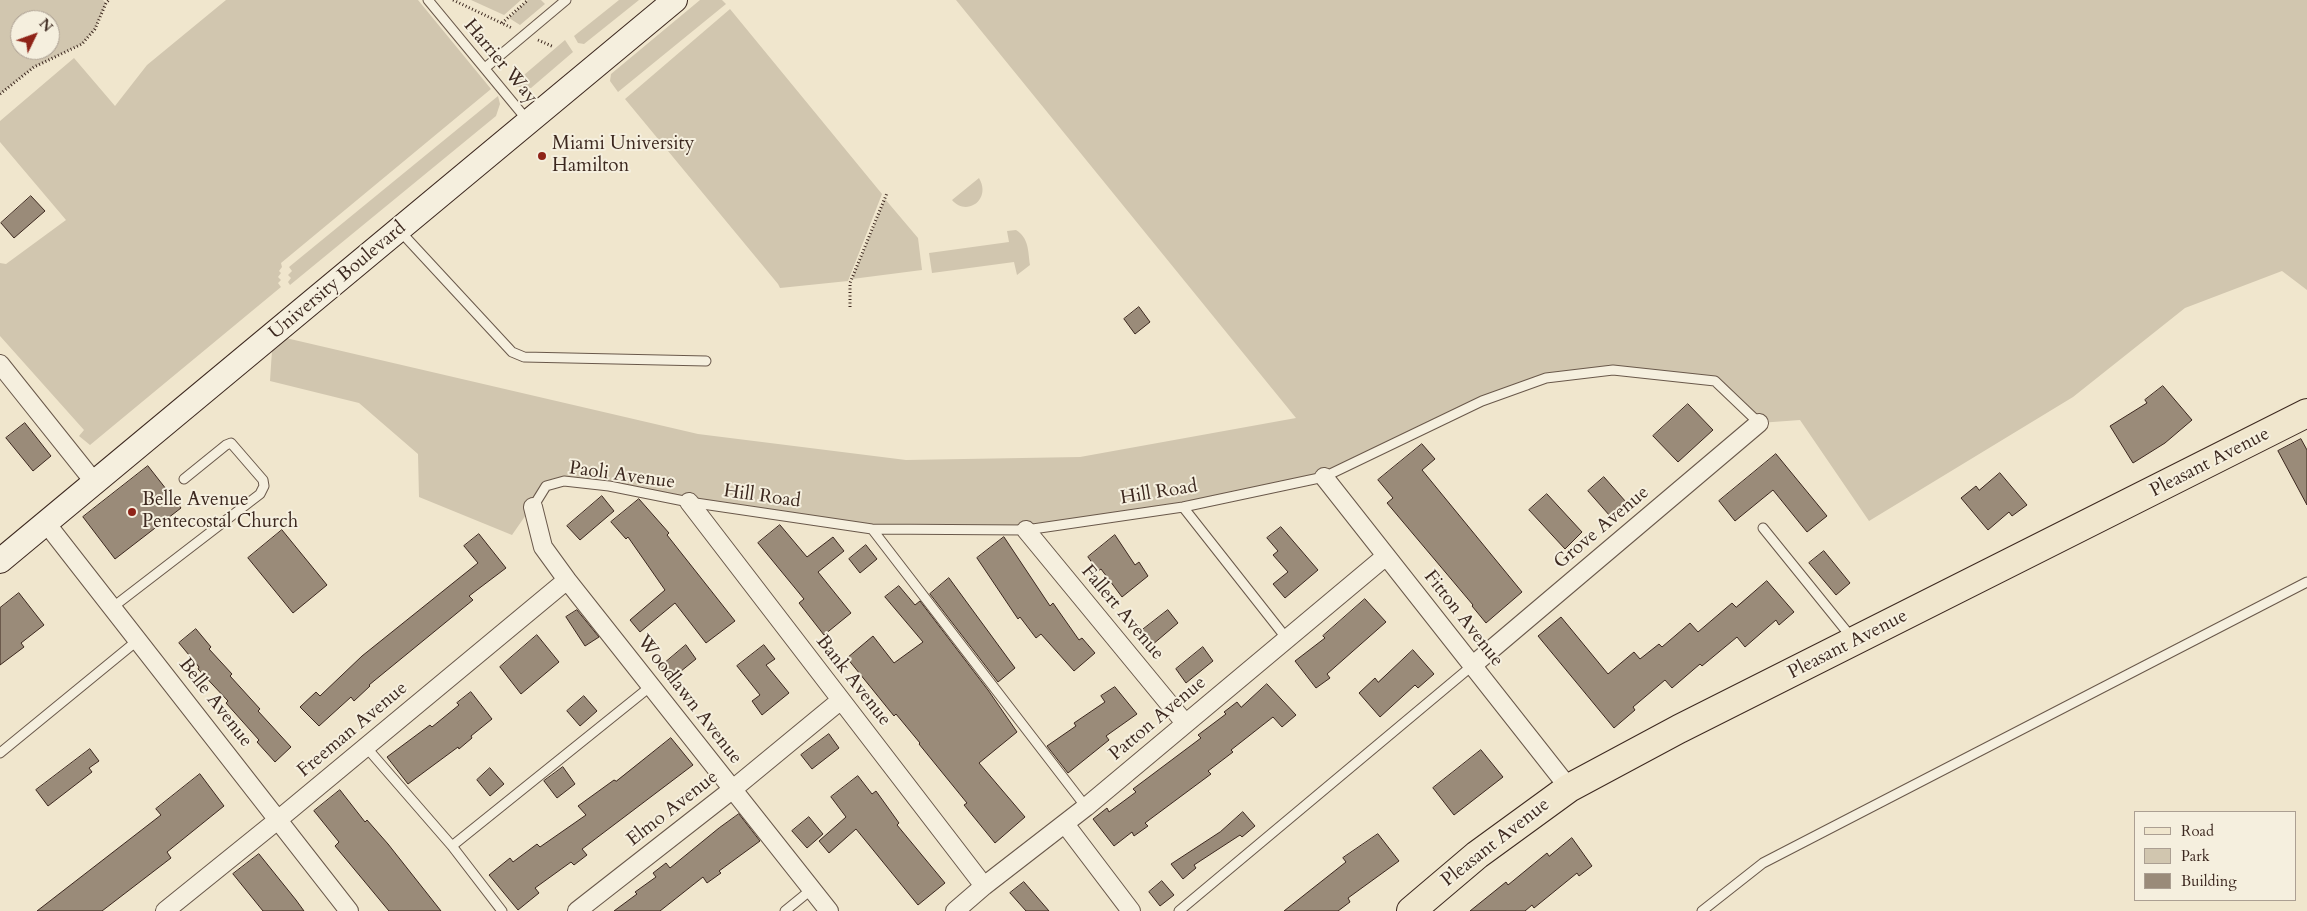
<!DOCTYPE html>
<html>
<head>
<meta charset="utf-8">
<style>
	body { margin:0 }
	#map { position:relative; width:2307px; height:911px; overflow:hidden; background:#f0e6cd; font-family:Cardo,serif }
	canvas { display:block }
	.legend { position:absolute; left:2134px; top:811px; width:162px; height:90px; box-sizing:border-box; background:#f5efde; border:1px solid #ab9f92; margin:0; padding:6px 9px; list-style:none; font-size:15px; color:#3c281f }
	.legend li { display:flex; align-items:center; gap:10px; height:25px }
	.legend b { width:25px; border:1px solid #ab9f92 }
	.north { position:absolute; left:10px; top:10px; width:50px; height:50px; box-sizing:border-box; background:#f5efde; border:1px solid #ab9f92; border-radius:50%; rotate:48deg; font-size:14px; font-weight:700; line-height:20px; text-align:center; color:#3c281f }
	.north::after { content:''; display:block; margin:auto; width:18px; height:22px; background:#8f2418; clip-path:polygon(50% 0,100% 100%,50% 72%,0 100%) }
</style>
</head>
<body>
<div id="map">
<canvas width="2307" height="911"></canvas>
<ul class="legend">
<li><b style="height:6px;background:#f0e6cd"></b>Road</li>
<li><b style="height:14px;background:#d1c6af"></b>Park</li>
<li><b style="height:14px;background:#9a8b79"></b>Building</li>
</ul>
<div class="north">N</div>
</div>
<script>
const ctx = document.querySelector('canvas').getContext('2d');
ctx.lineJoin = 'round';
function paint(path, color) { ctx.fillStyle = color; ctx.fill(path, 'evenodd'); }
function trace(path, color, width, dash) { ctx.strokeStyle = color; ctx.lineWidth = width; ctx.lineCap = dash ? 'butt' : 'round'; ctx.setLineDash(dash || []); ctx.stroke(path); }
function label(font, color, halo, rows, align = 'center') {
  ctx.font = font + ' Cardo,serif'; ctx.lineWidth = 4; ctx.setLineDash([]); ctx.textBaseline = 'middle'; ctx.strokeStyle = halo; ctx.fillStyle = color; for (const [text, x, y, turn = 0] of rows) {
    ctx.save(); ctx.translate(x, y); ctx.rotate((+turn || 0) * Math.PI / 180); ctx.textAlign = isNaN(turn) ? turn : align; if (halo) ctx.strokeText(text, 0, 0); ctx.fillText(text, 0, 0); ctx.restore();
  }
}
paint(new Path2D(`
	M 0,0 L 103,0 L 106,3 L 95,29 L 82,44 L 34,67 L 0,94 ZM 20,20 L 50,20 L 50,50 L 20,50 Z
	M 226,0 L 418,0 L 491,89 L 281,263 L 282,267 L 279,271 L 281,273 L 278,277 L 281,280 L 278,283 L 281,287 L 90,445 L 79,436 L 84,430 L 0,336 L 0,263 L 6,264 L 66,220 L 0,142 L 0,121 L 74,58 L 115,106 L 147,65 Z
	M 471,0 L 521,0 L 504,15 Z
	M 528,0 L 541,0 L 545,4 L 520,25 L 509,18 Z
	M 619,0 L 639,0 L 584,44 L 578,43 L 574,36 Z
	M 700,0 L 722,0 L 726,4 L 618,92 L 610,81 L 611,74 Z
	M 956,0 L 2307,0 L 2307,290 L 2282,271 L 2185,308 L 2073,397 L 1869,521 L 1800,420 L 1759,423 L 1715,381 L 1613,370 L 1546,378 L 1324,477 L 1183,507 L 1026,530 L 872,529 L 564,481 L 546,486 L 512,535 L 419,497 L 418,454 L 359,403 L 270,381 L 273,335 L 698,434 L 906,460 L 1080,457 L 1296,418 Z
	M 730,9 L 882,194 L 848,281 L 780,288 L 778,284 L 625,99 Z
	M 565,40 L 573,52 L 531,88 L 511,86 Z
	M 498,96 L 500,104 L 496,116 L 290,285 L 288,282 L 291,278 L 288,275 L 292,271 L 289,267 Z
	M 979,178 C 992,200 966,217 952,200 Z
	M 885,199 L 918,238 L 922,270 L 852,279 Z
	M 1016,230 C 1029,238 1028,251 1030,265 L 1017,275 L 1014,262 L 932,273 L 929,253 L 1009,242 L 1007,231 Z`), '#d1c6af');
const building = new Path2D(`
	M 31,196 L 45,211 L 14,238 L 1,223 Z
	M 1139,307 L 1150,322 L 1135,334 L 1124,319 Z
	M 2163,386 L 2192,420 L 2165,443 L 2133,463 L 2110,426 L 2147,403 L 2145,400 Z
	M 1688,404 L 1713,430 L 1678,462 L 1653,436 Z
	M 25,423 L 51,456 L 33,471 L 6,438 Z
	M 2301,439 L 2307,450 L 2307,505 L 2278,451 Z
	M 1422,444 L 1435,459 L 1422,470 L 1522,592 L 1486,623 L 1472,606 L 1473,605 L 1387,503 L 1393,498 L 1378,480 Z
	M 1776,454 L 1827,516 L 1807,532 L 1773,490 L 1735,521 L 1719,501 Z
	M 148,466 L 181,508 L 115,559 L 83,517 Z
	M 2000,473 L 2027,505 L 2012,516 L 2009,512 L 1988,530 L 1961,498 L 1976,486 L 1979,490 Z
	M 1604,477 L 1626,502 L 1610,516 L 1588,491 Z
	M 1547,494 L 1582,532 L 1565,549 L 1529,510 Z
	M 602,496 L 614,511 L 580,540 L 567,526 Z
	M 639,499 L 669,533 L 667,535 L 735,621 L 706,643 L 675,603 L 640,632 L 630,620 L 665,590 L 628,537 L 626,539 L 611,522 Z
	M 780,525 L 807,557 L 833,537 L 844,551 L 818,572 L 851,613 L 824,635 L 799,603 L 804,599 L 758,543 Z
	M 1281,527 L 1318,570 L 1285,598 L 1273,584 L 1288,572 L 1273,555 L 1278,551 L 1267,538 Z
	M 282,530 L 327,585 L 293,613 L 248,558 Z
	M 479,534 L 506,568 L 469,596 L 473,600 L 369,685 L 370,686 L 354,701 L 351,697 L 319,726 L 300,707 L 316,692 L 320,696 L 362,656 L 478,563 L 464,546 Z
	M 1115,535 L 1135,565 L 1139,562 L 1148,576 L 1122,597 L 1101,569 L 1098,571 L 1088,557 Z
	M 1004,537 L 1050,606 L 1053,603 L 1079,640 L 1082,638 L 1095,653 L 1074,671 L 1041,634 L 1036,638 L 1020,617 L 1018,619 L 977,558 Z
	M 866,545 L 877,559 L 860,573 L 849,559 Z
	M 1824,551 L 1850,583 L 1836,595 L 1809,563 Z
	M 949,578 L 1015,668 L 998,682 L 930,594 Z
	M 1767,581 L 1794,612 L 1779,625 L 1776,620 L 1745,647 L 1737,637 L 1702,666 L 1700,664 L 1672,688 L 1665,680 L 1633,707 L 1635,710 L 1614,728 L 1538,636 L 1561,617 L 1608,674 L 1634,652 L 1640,659 L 1659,644 L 1662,647 L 1690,623 L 1698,632 L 1732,603 L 1736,607 Z
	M 899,586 L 915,605 L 920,601 L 988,690 L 1017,732 L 979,763 L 1025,817 L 995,843 L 964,805 L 967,803 L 919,744 L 920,743 L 896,714 L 894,716 L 847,658 L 873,636 L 894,663 L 923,642 L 885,597 Z
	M 19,593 L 44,625 L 21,643 L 24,647 L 0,665 L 0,608 Z
	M 1365,599 L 1386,622 L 1327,674 L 1330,678 L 1316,688 L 1295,661 L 1325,638 L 1323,636 Z
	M 577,610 L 599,637 L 585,646 L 566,617 Z
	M 1168,610 L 1178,623 L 1152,645 L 1141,631 Z
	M 196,629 L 211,647 L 209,649 L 232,674 L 230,676 L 260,709 L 258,711 L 291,747 L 275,762 L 257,742 L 259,740 L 226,703 L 228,701 L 198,669 L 199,667 L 179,643 Z
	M 537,635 L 559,662 L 521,694 L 500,667 Z
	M 686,645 L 696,659 L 670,680 L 660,667 Z
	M 764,645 L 775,659 L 766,665 L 789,693 L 762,715 L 752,701 L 760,695 L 737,666 Z
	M 1203,647 L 1213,661 L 1186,683 L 1176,669 Z
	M 1413,650 L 1434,674 L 1418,688 L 1415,685 L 1380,717 L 1359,693 L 1375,678 L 1378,682 Z
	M 1267,684 L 1296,715 L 1282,727 L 1273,717 L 1231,750 L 1233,752 L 1208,771 L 1211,774 L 1145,823 L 1148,826 L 1134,836 L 1132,832 L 1114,846 L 1093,819 L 1107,808 L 1109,812 L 1136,792 L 1133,789 L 1201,738 L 1198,735 L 1226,714 L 1224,712 L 1237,702 L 1241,707 Z
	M 1115,687 L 1137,714 L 1106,736 L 1109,740 L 1068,773 L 1047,746 L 1076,726 L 1074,723 L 1105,702 L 1101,696 Z
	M 471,692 L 492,719 L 471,736 L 472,738 L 459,749 L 458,747 L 408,784 L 387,757 L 430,725 L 432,727 L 459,705 L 457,703 Z
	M 584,696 L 597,711 L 580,726 L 567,711 Z
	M 829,734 L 839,748 L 812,769 L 801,755 Z
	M 671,738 L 693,765 L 582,849 L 587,855 L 574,865 L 571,862 L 535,888 L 539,893 L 518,910 L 489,875 L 510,858 L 513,862 L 537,844 L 540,847 L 586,815 L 578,806 L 614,780 L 616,781 Z
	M 90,749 L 99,761 L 89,768 L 92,772 L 48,806 L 36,790 Z
	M 1481,750 L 1503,777 L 1454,815 L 1433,788 Z
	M 563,767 L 575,784 L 557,798 L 544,781 Z
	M 490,768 L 504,784 L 490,796 L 477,780 Z
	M 200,774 L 224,806 L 167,852 L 171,858 L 102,911 L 37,911 L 161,815 L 156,809 Z
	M 858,776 L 872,794 L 876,791 L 899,823 L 897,825 L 945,883 L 918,905 L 856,829 L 829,853 L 819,841 L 846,817 L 831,797 Z
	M 340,790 L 365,822 L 367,820 L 388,844 L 441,911 L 389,911 L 335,846 L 339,842 L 314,811 Z
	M 1243,812 L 1255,826 L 1242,837 L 1240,835 L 1194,865 L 1196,868 L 1183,879 L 1171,864 L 1220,832 Z
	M 739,814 L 760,841 L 719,871 L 721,873 L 707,883 L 703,877 L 660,911 L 614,911 L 637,894 L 635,892 L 656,877 L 653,873 L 666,863 L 670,868 L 719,828 Z
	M 809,817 L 823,834 L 807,848 L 792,831 Z
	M 1378,834 L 1399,861 L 1348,898 L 1350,902 L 1338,911 L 1284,911 L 1346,862 L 1343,858 Z
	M 1572,838 L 1592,866 L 1579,876 L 1577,873 L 1534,908 L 1532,905 L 1525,911 L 1470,911 L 1506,882 L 1508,885 L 1547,853 L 1549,856 Z
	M 259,854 L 296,900 L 304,911 L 263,911 L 250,895 L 233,874 Z
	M 1162,881 L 1174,895 L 1160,906 L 1149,892 Z
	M 1024,882 L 1049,911 L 1026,911 L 1010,893 Z`);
paint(building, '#9a8b79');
trace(building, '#3c281f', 1);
const lane = new Path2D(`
	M 428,0 L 528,121
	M 485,68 L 566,0
	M 399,230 L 512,352 L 524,357 L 706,361
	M 533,507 L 546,486 L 564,481 L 609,486 L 689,502 L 872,529 L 1026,530 L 1183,507 L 1324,477 L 1482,401 L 1546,378 L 1613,370 L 1715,381 L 1759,423
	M 1183,507 L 1287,639
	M 1763,528 L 1852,638
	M 872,529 L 1086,807
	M 113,607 L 260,494 L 264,486 L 263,480 L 231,443 L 226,445 L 184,479
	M 366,747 L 452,846 L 502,911
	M 0,753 L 138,640
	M 452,846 L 651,686
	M 785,911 L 812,889
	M 1179,911 L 1473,665
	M 1702,911 L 1763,863 L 2307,582`);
const street = new Path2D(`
	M 0,364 L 95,483
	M 1324,477 L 1569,788
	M 689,502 L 984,886
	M 533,507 L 543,547 L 567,580 L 829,911
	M 46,523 L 349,911
	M 1026,530 L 1185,723
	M 1473,665 L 1759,423
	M 1065,824 L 1131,911
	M 165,911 L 279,819 L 567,580
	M 577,911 L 733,789 L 841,700
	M 955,911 L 984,886 L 1086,807 L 1386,556`);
const secondary = new Path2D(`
	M 0,561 L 675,0`);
const primary = new Path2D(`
	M 1411,911 L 1477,855 L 1569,788 L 1679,729 L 2307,413`);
trace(lane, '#69584a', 11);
trace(street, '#69584a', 20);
trace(secondary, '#3c281f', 26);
trace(primary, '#3c281f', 30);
trace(new Path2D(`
	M 453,0 L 512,28
	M 502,23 L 528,0
	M 538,40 L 554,47
	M 0,94 L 34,67 L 82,44 L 95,29 L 106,3 L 109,0
	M 850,307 L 850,283 L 887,193`), '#3c281f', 3, [1, 2.5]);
trace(lane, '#f5efde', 9);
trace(street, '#f5efde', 18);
trace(secondary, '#f5efde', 24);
trace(primary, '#f0e6cd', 28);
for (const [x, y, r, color] of [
	[542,156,5,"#8f2418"],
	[132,512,5,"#8f2418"]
]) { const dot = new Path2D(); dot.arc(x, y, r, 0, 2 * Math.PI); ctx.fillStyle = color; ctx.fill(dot); trace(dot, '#f5efde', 2); }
label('19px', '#3c281f', '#f5efde', [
	["Harrier Way",500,62,50],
	["University Boulevard",338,281,-40],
	["Pleasant Avenue",2210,463,-27],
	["Paoli Avenue",622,476,8],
	["Hill Road",1159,493,-9],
	["Hill Road",762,497,8],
	["Grove Avenue",1602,528,-40],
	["Fallert Avenue",1122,613,50],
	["Fitton Avenue",1463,619,52],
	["Pleasant Avenue",1848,645,-27],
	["Bank Avenue",853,681,52],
	["Woodlawn Avenue",689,700,52],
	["Belle Avenue",215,703,52],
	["Patton Avenue",1158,719,-40],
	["Freeman Avenue",353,730,-40],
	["Elmo Avenue",673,809,-38],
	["Pleasant Avenue",1496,843,-38]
]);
label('19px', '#3c281f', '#f5efde', [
	["Miami University",552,145],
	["Hamilton",552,167],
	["Belle Avenue",142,501],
	["Pentecostal Church",142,523]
], 'left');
</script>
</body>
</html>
